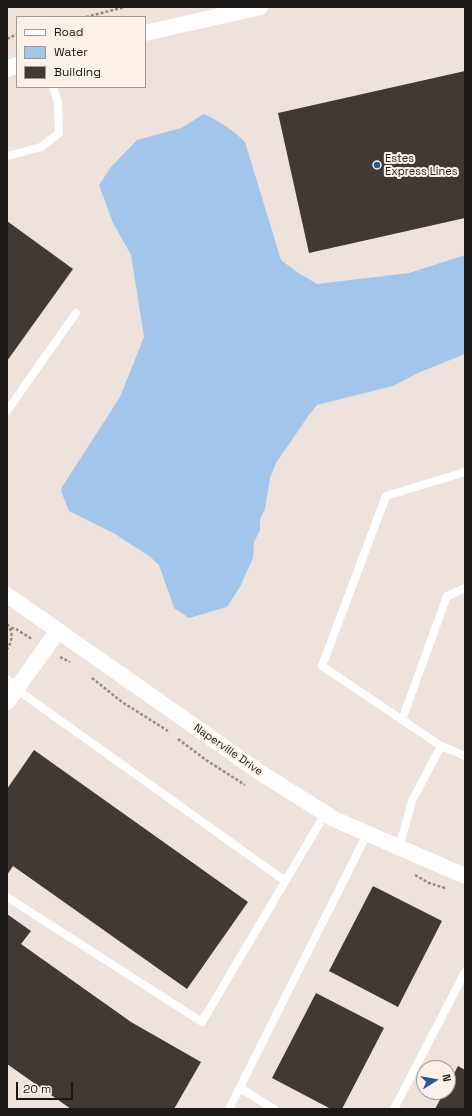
<!DOCTYPE html>
<html>
<head>
<meta charset="utf-8">
<style>
	body { margin:0 }
	#map { position:relative; width:472px; height:1116px; overflow:hidden; background:#eee3dc; font-family:"Space Grotesk",sans-serif }
	canvas { display:block }
	.frame { position:absolute; inset:0; border:8px solid #1b1815; pointer-events:none }
	.legend { position:absolute; left:16px; top:16px; width:130px; height:72px; box-sizing:border-box; background:#fbf1e9; border:1px solid #a19a94; margin:0; padding:5px 7px; list-style:none; font-size:12px; color:#1b1815 }
	.legend li { display:flex; align-items:center; gap:8px; height:20px }
	.legend b { width:20px; border:1px solid #a19a94 }
	.north { position:absolute; left:416px; top:1060px; width:40px; height:40px; box-sizing:border-box; background:#fbf1e9; border:1px solid #a19a94; border-radius:50%; rotate:79deg; font-size:11px; font-weight:700; line-height:16px; text-align:center; color:#1b1815 }
	.north::after { content:''; display:block; margin:auto; width:14px; height:18px; background:#225e95; clip-path:polygon(50% 0,100% 100%,50% 72%,0 100%) }
	.scale { position:absolute; left:16px; top:1082px; width:57px; height:18px; box-sizing:border-box; border:2px solid #1b1815; border-top:0; padding-left:5px; font-size:12px; line-height:14px; white-space:nowrap; color:#1b1815; -webkit-text-stroke:3px #fbf1e9; paint-order:stroke }
</style>
</head>
<body>
<div id="map">
<canvas width="472" height="1116"></canvas>
<div class="frame"></div>
<ul class="legend">
<li><b style="height:5px;background:#fff"></b>Road</li>
<li><b style="height:11px;background:#a2c6eb"></b>Water</li>
<li><b style="height:11px;background:#413933"></b>Building</li>
</ul>
<div class="north">N</div>
<div class="scale">20 m</div>
</div>
<script>
const ctx = document.querySelector('canvas').getContext('2d');
ctx.lineJoin = 'round';
function paint(path, color) { ctx.fillStyle = color; ctx.fill(path, 'evenodd'); }
function trace(path, color, width, dash) { ctx.strokeStyle = color; ctx.lineWidth = width; ctx.lineCap = dash ? 'butt' : 'round'; ctx.setLineDash(dash || []); ctx.stroke(path); }
function label(font, color, halo, rows, align = 'center') {
  ctx.font = font + ' "Space Grotesk",sans-serif'; ctx.lineWidth = 4; ctx.setLineDash([]); ctx.textBaseline = 'middle'; ctx.strokeStyle = halo; ctx.fillStyle = color; for (const [text, x, y, turn = 0] of rows) {
    ctx.save(); ctx.translate(x, y); ctx.rotate((+turn || 0) * Math.PI / 180); ctx.textAlign = isNaN(turn) ? turn : align; if (halo) ctx.strokeText(text, 0, 0); ctx.fillText(text, 0, 0); ctx.restore();
  }
}
paint(new Path2D(`
	M 204,114 C 219,121 233,130 245,142 L 281,260 L 297,272 L 317,284 L 409,273 L 465,255 L 465,354 L 418,373 L 393,386 L 317,405 L 309,415 L 276,463 L 270,478 L 265,509 L 260,519 L 260,530 L 254,542 L 253,558 L 240,587 L 227,607 L 189,618 L 174,608 L 159,565 L 149,556 L 115,534 L 69,511 L 61,491 L 62,487 L 120,397 L 144,337 L 131,255 L 113,223 L 99,185 L 111,167 L 137,140 L 181,128 Z`), '#a2c6eb');
paint(new Path2D(`
	M 465,71 L 465,218 L 309,253 L 278,113 Z
	M 7,221 L 73,269 L 7,361 Z
	M 34,750 L 248,902 L 187,989 L 13,866 L 7,875 L 7,789 Z
	M 373,886 L 442,921 L 398,1007 L 329,971 Z
	M 7,914 L 31,931 L 21,944 L 131,1022 L 201,1062 L 174,1109 L 71,1109 L 7,1064 Z
	M 316,993 L 384,1028 L 342,1109 L 331,1109 L 272,1078 Z
	M 458,1066 L 465,1070 L 465,1109 L 435,1109 L 444,1092 L 448,1092 L 448,1085 Z`), '#413933');
trace(new Path2D(`
	M 86,17 L 125,7
	M 7,39 L 17,34
	M 7,624 C 14,632 12,642 7,649
	M 11,628 L 16,629 L 32,639
	M 60,657 L 70,662
	M 92,678 L 122,702 L 168,731
	M 178,739 L 206,760 L 245,785
	M 415,875 L 429,883 L 445,888`), '#958d88', 2.5, [3, 2]);
trace(new Path2D(`
	M 7,156 L 41,147 L 59,133 L 58,103 L 53,87
	M 7,411 L 76,313
	M 7,679 L 18,686
	M 16,689 L 285,881
	M 402,720 L 447,596 L 465,588
	M 441,746 L 322,666 L 386,496 L 465,472
	M 399,848 L 412,801 L 441,746 L 465,756
	M 7,897 L 202,1022 L 325,814
	M 240,1088 L 274,1109
	M 229,1109 L 367,834
	M 394,1109 L 465,972`), '#fff', 8);
trace(new Path2D(`
	M 145,33 L 260,7
	M 7,69 L 17,65
	M 7,595 L 261,773 L 334,819 L 465,876
	M 7,702 L 57,632`), '#fff', 16);
for (const [x, y, r, color] of [
	[377,165,4,"#225e95"]
]) { const dot = new Path2D(); dot.arc(x, y, r, 0, 2 * Math.PI); ctx.fillStyle = color; ctx.fill(dot); trace(dot, '#fbf1e9', 1.5); }
label('11px', '#1b1815', '#fbf1e9', [
	["Estes",385,159],
	["Express Lines",385,172]
], 'left');
label('11px', '#1b1815', '#fbf1e9', [
	["Naperville Drive",228,750,35]
]);
</script>
</body>
</html>
